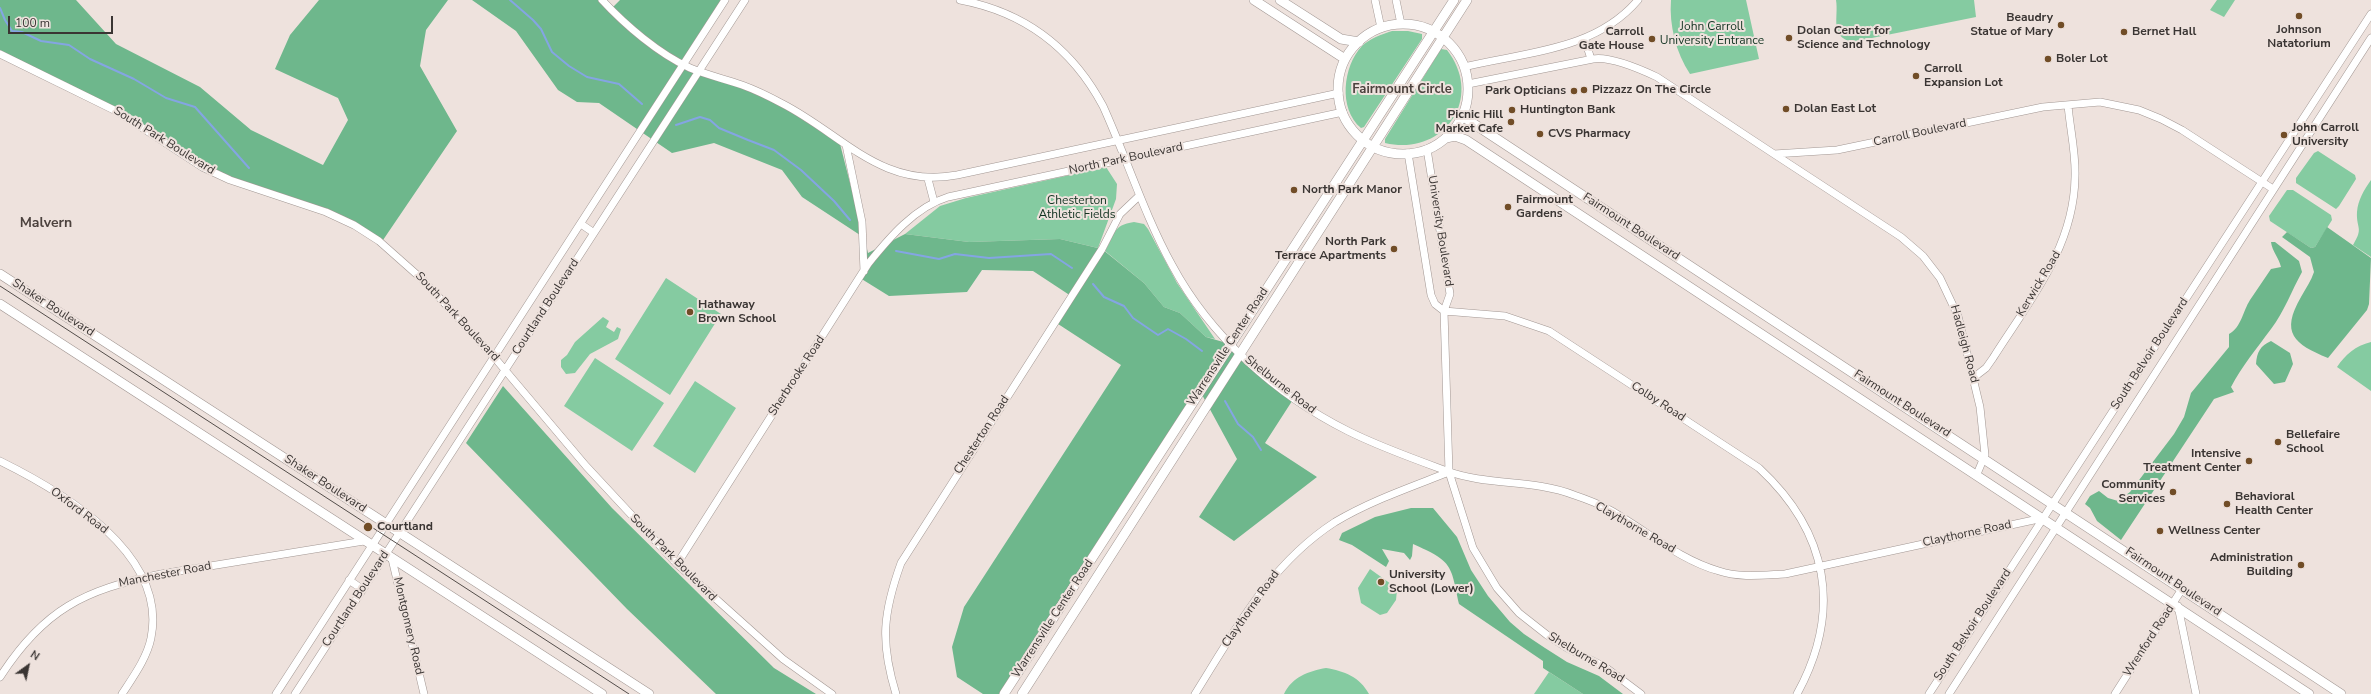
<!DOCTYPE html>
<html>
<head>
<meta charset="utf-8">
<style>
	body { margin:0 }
	#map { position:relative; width:2371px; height:694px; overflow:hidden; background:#eee2dd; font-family:"Nunito Sans",sans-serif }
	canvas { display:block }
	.north { position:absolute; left:8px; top:646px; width:40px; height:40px; -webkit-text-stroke:3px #eee2dd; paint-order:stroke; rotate:33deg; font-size:11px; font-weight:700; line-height:16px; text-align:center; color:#3a3533 }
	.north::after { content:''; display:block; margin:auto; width:14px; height:18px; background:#3a3533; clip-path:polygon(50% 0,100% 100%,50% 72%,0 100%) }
	.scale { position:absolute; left:8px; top:16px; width:105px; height:18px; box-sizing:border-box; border:2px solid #3a3533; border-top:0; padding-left:5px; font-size:12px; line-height:14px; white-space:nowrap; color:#3a3533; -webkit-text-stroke:3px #eee2dd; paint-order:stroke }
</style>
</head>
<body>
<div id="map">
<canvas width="2371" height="694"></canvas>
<div class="north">N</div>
<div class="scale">100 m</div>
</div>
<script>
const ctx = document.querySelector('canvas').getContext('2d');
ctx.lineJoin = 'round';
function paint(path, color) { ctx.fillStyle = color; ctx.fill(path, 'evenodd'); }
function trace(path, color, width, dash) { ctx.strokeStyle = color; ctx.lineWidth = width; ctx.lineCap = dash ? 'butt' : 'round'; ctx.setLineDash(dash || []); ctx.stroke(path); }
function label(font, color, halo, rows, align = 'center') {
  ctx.font = font + ' "Nunito Sans",sans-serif'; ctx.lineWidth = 4; ctx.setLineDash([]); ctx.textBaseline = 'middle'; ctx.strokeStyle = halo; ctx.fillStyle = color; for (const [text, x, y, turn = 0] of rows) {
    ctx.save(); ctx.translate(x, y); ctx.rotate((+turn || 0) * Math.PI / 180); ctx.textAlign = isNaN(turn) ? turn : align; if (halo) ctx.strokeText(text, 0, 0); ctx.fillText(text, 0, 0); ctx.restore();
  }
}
paint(new Path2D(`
	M 1671,0 L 1746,0 L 1759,59 L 1690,74 C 1676,53 1669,25 1671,0 Z
	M 1836,0 L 1974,0 L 1976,17 L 1852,42 C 1829,36 1839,18 1836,0 Z
	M 2217,0 L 2235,0 L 2224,17 L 2210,10 Z
	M 1392,31 L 1408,31 L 1422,34 L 1422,39 L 1364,127 L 1361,128 C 1338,109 1343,66 1362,46 C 1369,39 1382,34 1392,31 Z
	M 1441,49 L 1447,50 C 1485,99 1443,157 1385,143 L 1385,139 Z
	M 2318,151 L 2355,175 L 2356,179 L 2339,206 L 2336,209 L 2296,183 L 2296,178 L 2314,153 Z
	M 1106,167 L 1117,184 L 1116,199 L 1098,248 L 1060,239 L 969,242 L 905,234 L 940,206 L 966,198 Z
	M 2371,180 L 2371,257 L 2353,245 C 2364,227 2356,229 2357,212 C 2358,200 2364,190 2371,180 Z
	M 2287,190 L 2293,190 L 2331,215 L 2332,220 L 2315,247 L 2311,248 L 2270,221 L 2269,216 Z
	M 1134,222 L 1144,224 L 1148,229 L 1177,283 L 1215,339 L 1206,337 L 1180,313 L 1164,307 L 1144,283 L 1105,251 C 1115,235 1112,225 1134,222 Z
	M 666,278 L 721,314 L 670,395 L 615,359 Z
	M 603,317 L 609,321 L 606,327 L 614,332 L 617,327 L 621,329 L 618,339 L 590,354 L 575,373 L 566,374 L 561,367 L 561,360 L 567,355 L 575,342 Z
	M 2371,342 L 2371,391 L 2337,367 C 2346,354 2355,346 2371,342 Z
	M 595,358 L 664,403 L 632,451 L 564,406 Z
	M 695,381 L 736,408 L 695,473 L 653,446 Z
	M 1370,569 L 1391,584 L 1397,590 L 1396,600 L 1387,613 L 1380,615 L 1361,603 L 1358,588 Z
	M 1326,668 C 1344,671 1360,677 1369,694 L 1284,694 C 1292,677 1309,671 1326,668 Z
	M 1549,672 L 1583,694 L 1534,694 Z`), '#85cba1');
paint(new Path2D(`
	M 0,0 L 76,0 L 116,44 L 200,87 L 251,130 L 323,165 L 348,120 L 338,98 L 275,69 L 290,35 L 319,0 L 448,0 L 426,30 L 420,66 L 457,131 L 381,243 L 354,225 L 202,167 L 154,134 L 0,54 Z
	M 472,0 L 602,0 L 611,9 L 620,0 L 725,0 L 684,65 L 760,92 L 839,140 L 868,253 L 905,234 L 969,242 L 1060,239 L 1102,249 L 1144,283 L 1164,307 L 1180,313 L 1206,337 L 1230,344 L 1294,398 L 1265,443 L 1317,477 L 1234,541 L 1199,517 L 1237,459 L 1200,391 L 1004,694 L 983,694 L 957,677 L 952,647 L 964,607 L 1121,365 L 1055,322 L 1071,296 L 1033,271 L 982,270 L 967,292 L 889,296 L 860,278 L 863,237 L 802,197 L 782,170 L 714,143 L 672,153 L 599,103 L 577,102 L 558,90 L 516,31 Z
	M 2327,227 L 2371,258 L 2369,304 L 2367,310 L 2328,358 C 2294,344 2280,333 2301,297 C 2306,288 2311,281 2314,272 L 2310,257 L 2282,237 L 2287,232 L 2311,248 L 2315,247 Z
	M 2271,242 L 2275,242 L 2299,261 L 2302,272 C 2292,290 2284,312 2271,329 C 2257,348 2242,366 2231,387 L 2234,392 L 2214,399 L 2121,540 L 2097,521 L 2090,508 L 2085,504 L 2090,496 L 2099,491 L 2108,498 L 2118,501 L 2130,492 L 2174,434 L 2184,417 L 2191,393 L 2229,347 L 2229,334 C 2241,328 2243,311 2250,300 C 2257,290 2264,279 2271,269 L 2281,267 C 2279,258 2272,251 2271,242 Z
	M 2271,341 L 2290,353 L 2293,364 L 2285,382 L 2274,384 L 2256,364 C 2257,352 2260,346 2271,341 Z
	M 503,386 L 612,508 L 774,668 L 816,694 L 716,694 L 627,609 L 466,443 Z
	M 1411,508 L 1433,508 L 1457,537 L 1471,570 L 1488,596 L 1510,622 L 1524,634 L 1545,648 L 1567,662 L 1599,676 L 1623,694 L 1583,694 L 1543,668 L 1543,661 L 1459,604 C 1451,563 1451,561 1413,544 L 1412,556 L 1410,560 L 1404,553 L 1382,549 L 1389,561 L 1386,567 L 1352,545 L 1339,540 L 1342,533 L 1375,517 Z`), '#6eb78c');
trace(new Path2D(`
	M 510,0 L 533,20 L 541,29 L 552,52 L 569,66 L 587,77 L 619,84 L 642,104
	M 0,8 L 5,20 L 12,31 L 22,32 L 41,41 L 69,45 L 90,59 L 134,79 L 166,98 L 195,107 L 249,168
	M 676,125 L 700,117 L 710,120 L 719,128 L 748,140 L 774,150 L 801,170 L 834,201 L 850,220
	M 896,251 L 939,259 L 955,254 L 989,258 L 1051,254 L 1072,268
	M 1093,284 L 1104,297 L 1124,306 L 1133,318 L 1158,335 L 1168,329 L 1186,339 L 1202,351
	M 1225,401 L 1238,424 L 1253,437 L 1261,450`), '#84a5e3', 2);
const minor = new Path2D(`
	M 602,0 C 625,25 659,54 690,68 C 707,75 725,79 742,85 C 756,90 770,97 783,104 C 843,135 882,189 957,175 L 1339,93
	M 960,0 C 1024,12 1072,48 1103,106 C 1127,159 1144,214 1172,265 C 1210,336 1276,395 1348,431 C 1380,447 1414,459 1447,471 C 1487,486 1533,479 1574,495 C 1586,499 1599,504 1610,510 C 1646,530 1679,560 1719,571 C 1740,578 1763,575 1785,574 L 2043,518
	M 1375,0 L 1381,28
	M 1396,0 L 1401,24
	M 1585,40 L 1591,59
	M 0,54 L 118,112 L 202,167 L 230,180 L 326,212 L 354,225 L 379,241 L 423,280 L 494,357 L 586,466 L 677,564 L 783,659 L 832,694
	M 1464,67 C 1525,52 1595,51 1638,0
	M 1468,84 L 1593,59 C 1610,56 1642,70 1657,77 L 1774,154 L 1837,150 L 2043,107 L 2100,102 L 2139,110 L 2161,119 L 2182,130 L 2273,189
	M 846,145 L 862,222 L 864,271
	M 1427,149 L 1450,294 L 1444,311 L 1449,472 L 1473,548 L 1497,588 L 1519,613 L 1547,635 L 1567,648 L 1605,667 L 1641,694
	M 1408,153 L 1431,295 L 1435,304 L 1444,311
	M 1774,154 L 1901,237 L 1923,256 L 1940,278 L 1958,316 L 1980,407 L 1985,455 L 1977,474
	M 928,179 L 934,202
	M 581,224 L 594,233
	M 1444,311 L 1505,316 L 1549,331 L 1759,468 C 1828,532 1843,610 1797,694
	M 1973,378 L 1986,368 L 1993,358 C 2029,301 2074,248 2075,177 C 2076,153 2070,129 2068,105
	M 0,461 C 63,492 168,554 151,638 C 147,658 133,677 122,694
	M 392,559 L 424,694
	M 677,564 L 868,264 C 889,238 915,207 948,197 L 1343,112
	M 349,580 L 362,589
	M 2178,606 L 2196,694
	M 0,677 C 44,609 84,590 161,574 L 364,541
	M 276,694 L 725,0
	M 295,694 L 745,0
	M 896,694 C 880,642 883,613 901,563 L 1102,249 L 1120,214 L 1139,196
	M 1195,694 C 1235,630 1270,564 1335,522 C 1370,501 1411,487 1449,472
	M 1929,694 L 2371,14
	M 1949,694 L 2371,38
	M 2115,694 L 2182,589`);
const major = new Path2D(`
	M 1254,0 L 1345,59
	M 1280,0 L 1341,39 L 1359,42
	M1338 89a65 65 0 1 1 130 0a65 65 0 1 1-130 0Z
	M 1462,116 L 2341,694
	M 1446,138 L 1455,136 L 1466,140 L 2309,694
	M 0,274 L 649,694
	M 0,304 L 602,694
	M 1004,694 L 1454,0
	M 1022,694 L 1467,0`);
trace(minor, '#a29793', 8);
trace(major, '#a29793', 10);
trace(minor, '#fff', 7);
trace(major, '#fff', 9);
trace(new Path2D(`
	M 0,286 L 629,694`), '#534d4a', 1);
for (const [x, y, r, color] of [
	[2299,16,4,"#714d27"],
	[2061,25,4,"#714d27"],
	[2124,32,4,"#714d27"],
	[1789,38,4,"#714d27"],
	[1652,39,4,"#714d27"],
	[2048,59,4,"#714d27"],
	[1916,76,4,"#714d27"],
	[1584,90,4,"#714d27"],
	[1574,91,4,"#714d27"],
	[1786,109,4,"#714d27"],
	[1512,110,4,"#714d27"],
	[1511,122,4,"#714d27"],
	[1540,134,4,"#714d27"],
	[2284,135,4,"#714d27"],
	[1294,190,4,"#714d27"],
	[1508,207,4,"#714d27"],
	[1394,249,4,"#714d27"],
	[690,312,4,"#714d27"],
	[2278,442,4,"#714d27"],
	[2249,461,4,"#714d27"],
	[2173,492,4,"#714d27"],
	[2227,504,4,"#714d27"],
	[368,527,5,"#714d27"],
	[2160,531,4,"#714d27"],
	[2301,565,4,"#714d27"],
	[1381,582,4,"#714d27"]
]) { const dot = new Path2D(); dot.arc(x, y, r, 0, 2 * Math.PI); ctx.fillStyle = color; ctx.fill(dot); trace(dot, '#eee2dd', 1.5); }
label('bold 12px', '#3a3533', '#eee2dd', [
	["Beaudry",2053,18,"right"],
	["Statue of Mary",2053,32,"right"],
	["Johnson",2299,30,"center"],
	["Natatorium",2299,44,"center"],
	["Dolan Center for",1797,31],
	["Science and Technology",1797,45],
	["Carroll",1644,32,"right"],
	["Gate House",1644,46,"right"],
	["Bernet Hall",2132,32],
	["Boler Lot",2056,59],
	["Carroll",1924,69],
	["Expansion Lot",1924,83],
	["Pizzazz On The Circle",1592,90],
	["Park Opticians",1566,91,"right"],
	["Dolan East Lot",1794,109],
	["Huntington Bank",1520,110],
	["Picnic Hill",1503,115,"right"],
	["Market Cafe",1503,129,"right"],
	["John Carroll",2292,128],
	["University",2292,142],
	["CVS Pharmacy",1548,134],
	["North Park Manor",1302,190],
	["Fairmount",1516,200],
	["Gardens",1516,214],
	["North Park",1386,242,"right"],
	["Terrace Apartments",1386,256,"right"],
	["Hathaway",698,305],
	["Brown School",698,319],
	["Bellefaire",2286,435],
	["School",2286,449],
	["Intensive",2241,454,"right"],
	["Treatment Center",2241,468,"right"],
	["Community",2165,485,"right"],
	["Services",2165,499,"right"],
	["Behavioral",2235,497],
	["Health Center",2235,511],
	["Courtland",377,527],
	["Wellness Center",2168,531],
	["Administration",2293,558,"right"],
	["Building",2293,572,"right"],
	["University",1389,575],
	["School (Lower)",1389,589]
], 'left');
label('12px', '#123321', '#eee2dd', [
	["John Carroll",1712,27],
	["University Entrance",1712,41],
	["Chesterton",1077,201],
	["Athletic Fields",1077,215]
]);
label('12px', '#3a3533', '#eee2dd', [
	["Carroll Boulevard",1920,133,-12],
	["South Park Boulevard",164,141,32],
	["North Park Boulevard",1126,159,-12],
	["Fairmount Boulevard",1631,227,33],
	["University Boulevard",1440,231,81],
	["Kerwick Road",2039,284,-59],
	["Courtland Boulevard",546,307,-57],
	["Shaker Boulevard",53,308,33],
	["South Park Boulevard",457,317,47],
	["Hadleigh Road",1964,344,75],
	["Warrensville Center Road",1228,347,-57],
	["South Belvoir Boulevard",2150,354,-57],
	["Sherbrooke Road",797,376,-57],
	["Shelburne Road",1280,385,38],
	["Colby Road",1658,402,33],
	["Fairmount Boulevard",1902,404,33],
	["Chesterton Road",982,435,-57],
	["Shaker Boulevard",325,484,33],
	["Oxford Road",79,511,37],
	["Claythorne Road",1635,528,30],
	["Claythorne Road",1967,534,-12],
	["South Park Boulevard",673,558,45],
	["Manchester Road",165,575,-11],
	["Fairmount Boulevard",2173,582,34],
	["Courtland Boulevard",356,599,-57],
	["Claythorne Road",1251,609,-55],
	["Warrensville Center Road",1053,619,-57],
	["South Belvoir Boulevard",1973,625,-57],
	["Montgomery Road",408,626,77],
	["Wrenford Road",2149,641,-57],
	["Shelburne Road",1586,658,31]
]);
label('bold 13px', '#4c423e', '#eee2dd', [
	["Fairmount Circle",1402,90]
]);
label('bold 14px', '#4c423e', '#eee2dd', [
	["Malvern",46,224]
]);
</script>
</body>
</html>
